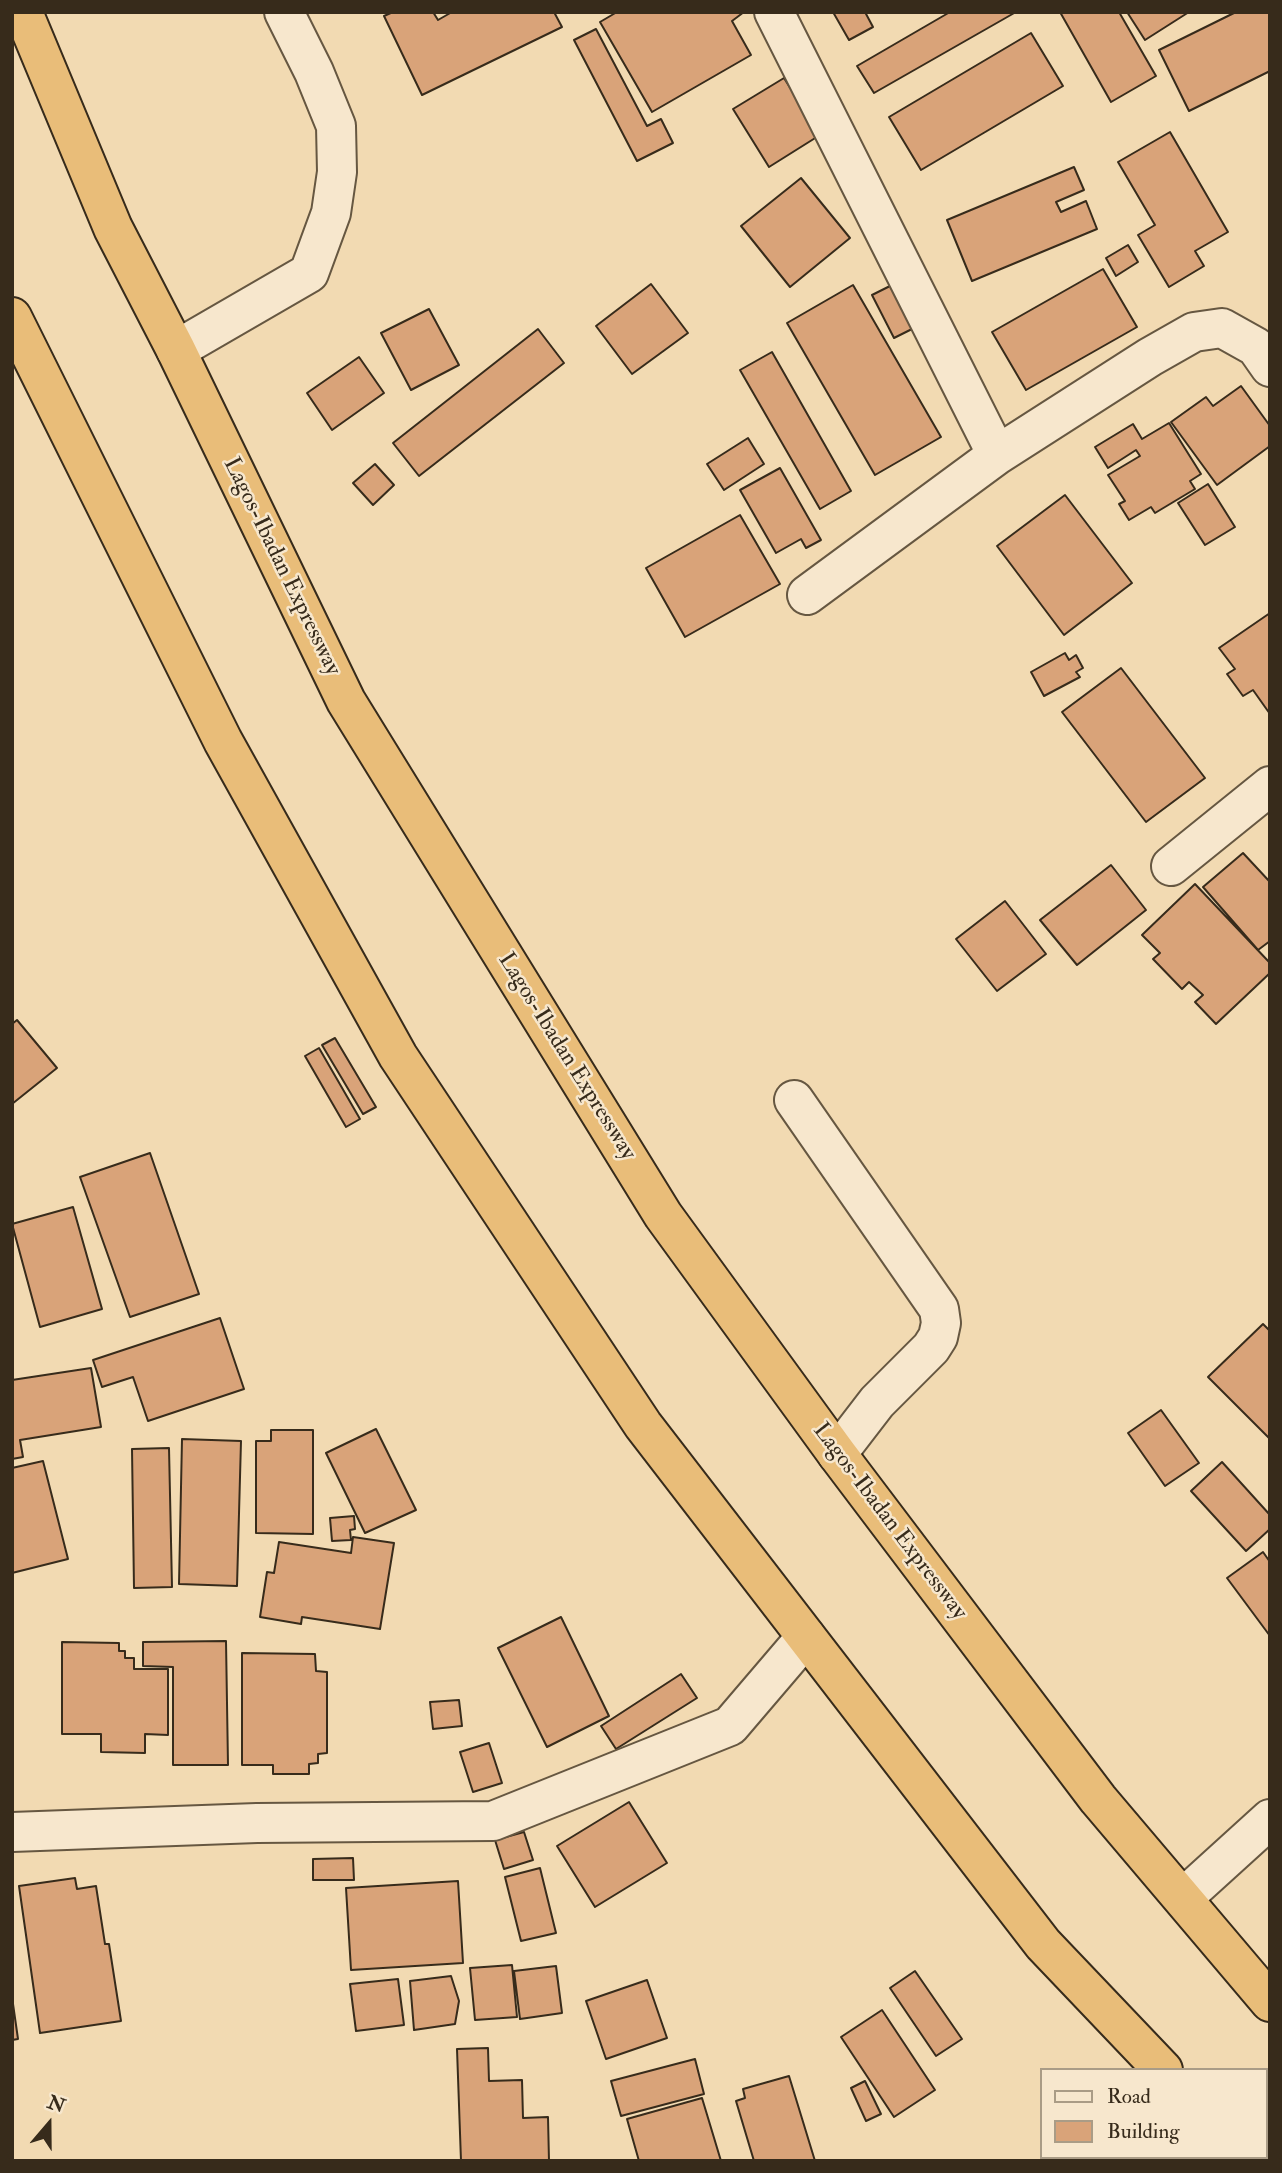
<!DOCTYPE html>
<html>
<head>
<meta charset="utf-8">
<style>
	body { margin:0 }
	#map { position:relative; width:1282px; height:2173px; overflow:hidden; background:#f2dab2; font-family:"IM FELL Double Pica",serif }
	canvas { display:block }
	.frame { position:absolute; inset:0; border:14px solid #372b1b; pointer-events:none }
	.legend { position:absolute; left:1040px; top:2068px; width:228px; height:91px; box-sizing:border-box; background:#f7e7cd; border:2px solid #aa9c86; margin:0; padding:9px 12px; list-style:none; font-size:21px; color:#372b1b }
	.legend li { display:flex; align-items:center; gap:14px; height:35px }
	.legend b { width:35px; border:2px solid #aa9c86 }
	.north { position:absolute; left:14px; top:2089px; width:70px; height:70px; -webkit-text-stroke:5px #f7e7cd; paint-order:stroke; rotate:20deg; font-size:19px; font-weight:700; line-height:28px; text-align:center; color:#372b1b }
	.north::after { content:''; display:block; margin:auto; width:24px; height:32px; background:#372b1b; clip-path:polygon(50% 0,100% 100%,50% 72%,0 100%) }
</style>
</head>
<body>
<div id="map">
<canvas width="1282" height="2173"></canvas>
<div class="frame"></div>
<ul class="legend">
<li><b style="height:9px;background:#f7e7cd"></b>Road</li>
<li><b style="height:19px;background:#d9a379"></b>Building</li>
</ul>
<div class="north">N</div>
</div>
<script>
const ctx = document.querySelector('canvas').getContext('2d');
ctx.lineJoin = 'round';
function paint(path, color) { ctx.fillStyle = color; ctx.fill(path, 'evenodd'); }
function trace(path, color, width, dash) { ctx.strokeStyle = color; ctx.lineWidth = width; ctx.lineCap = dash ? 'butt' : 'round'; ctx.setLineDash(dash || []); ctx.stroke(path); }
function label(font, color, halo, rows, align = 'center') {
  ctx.font = font + ' "IM FELL Double Pica",serif'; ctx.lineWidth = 5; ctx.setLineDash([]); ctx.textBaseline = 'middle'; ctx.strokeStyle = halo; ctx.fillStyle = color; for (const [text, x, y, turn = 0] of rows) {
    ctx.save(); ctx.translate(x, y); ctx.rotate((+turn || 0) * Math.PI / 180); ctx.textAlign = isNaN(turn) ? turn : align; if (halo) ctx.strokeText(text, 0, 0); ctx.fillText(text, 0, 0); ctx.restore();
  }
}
const building = new Path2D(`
	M 393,12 L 433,12 L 438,20 L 452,12 L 554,12 L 562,27 L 422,95 L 384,16 Z
	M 617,12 L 744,12 L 732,21 L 751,55 L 652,112 L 600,22 Z
	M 833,12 L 865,12 L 873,27 L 849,40 Z
	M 950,12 L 1016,12 L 874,93 L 857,66 Z
	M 1060,12 L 1119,12 L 1156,76 L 1111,102 Z
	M 1127,12 L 1189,12 L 1145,40 Z
	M 1236,12 L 1270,12 L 1270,71 L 1189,111 L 1159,50 Z
	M 596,29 L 647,126 L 661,119 L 673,143 L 637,161 L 574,40 Z
	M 1031,33 L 1063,86 L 921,170 L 889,117 Z
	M 784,78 L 820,135 L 769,167 L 733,109 Z
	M 1170,132 L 1228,232 L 1195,251 L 1204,266 L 1169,287 L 1138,235 L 1155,225 L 1118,162 Z
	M 1074,167 L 1084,190 L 1056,202 L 1061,212 L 1086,201 L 1097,229 L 972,281 L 947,220 Z
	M 801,178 L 850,238 L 790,287 L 741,226 Z
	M 1128,245 L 1138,262 L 1116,276 L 1106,258 Z
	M 1103,269 L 1137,327 L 1026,390 L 992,332 Z
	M 900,281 L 922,324 L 894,338 L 872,295 Z
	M 651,284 L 688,333 L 632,374 L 596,326 Z
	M 853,285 L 941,437 L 875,475 L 787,323 Z
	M 429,309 L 459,365 L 411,390 L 381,333 Z
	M 538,329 L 564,363 L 419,476 L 393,443 Z
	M 772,352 L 851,491 L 820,509 L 740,370 Z
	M 359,357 L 384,393 L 332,430 L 307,393 Z
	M 1241,386 L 1270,426 L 1270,446 L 1217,485 L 1171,422 L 1206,397 L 1213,406 Z
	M 1169,423 L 1201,474 L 1190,481 L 1195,489 L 1155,513 L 1151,507 L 1129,520 L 1119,504 L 1125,501 L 1108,475 L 1140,456 L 1136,450 L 1108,468 L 1095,447 L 1133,424 L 1142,439 Z
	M 748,438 L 764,464 L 724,490 L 707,464 Z
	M 375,464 L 394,485 L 373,505 L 353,483 Z
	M 780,468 L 821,540 L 806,548 L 801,539 L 776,553 L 740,490 Z
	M 1208,484 L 1235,527 L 1205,545 L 1178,503 Z
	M 1065,495 L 1132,583 L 1064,635 L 997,546 Z
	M 740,515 L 780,584 L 685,637 L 646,568 Z
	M 1270,613 L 1270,714 L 1253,690 L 1243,696 L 1227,674 L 1235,669 L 1219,648 Z
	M 1065,653 L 1069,660 L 1076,655 L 1083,668 L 1076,672 L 1080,677 L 1044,696 L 1031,672 Z
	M 1121,668 L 1205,778 L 1146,822 L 1062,712 Z
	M 1243,853 L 1270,882 L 1270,941 L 1258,950 L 1203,887 Z
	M 1111,865 L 1146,910 L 1077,965 L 1040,920 Z
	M 1195,884 L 1270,963 L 1270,973 L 1216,1024 L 1195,1002 L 1203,995 L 1189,982 L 1182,989 L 1153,959 L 1160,953 L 1142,935 Z
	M 1005,901 L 1046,954 L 997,991 L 956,939 Z
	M 17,1020 L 57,1068 L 12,1104 L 12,1024 Z
	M 335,1038 L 376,1107 L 363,1114 L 322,1045 Z
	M 319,1048 L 360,1119 L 346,1127 L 305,1056 Z
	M 150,1153 L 199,1294 L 130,1317 L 80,1177 Z
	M 73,1207 L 102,1309 L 40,1327 L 12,1224 Z
	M 220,1318 L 244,1389 L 148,1421 L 133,1377 L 102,1387 L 93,1360 Z
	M 1263,1324 L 1270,1331 L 1270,1439 L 1208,1377 Z
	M 91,1368 L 101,1427 L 20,1440 L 23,1457 L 12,1459 L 12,1380 Z
	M 1161,1410 L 1199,1463 L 1165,1486 L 1128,1433 Z
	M 376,1429 L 416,1510 L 365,1533 L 326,1453 Z
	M 271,1430 L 313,1430 L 313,1534 L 256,1533 L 256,1441 L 271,1441 Z
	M 182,1439 L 241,1441 L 237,1586 L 179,1584 Z
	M 169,1448 L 172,1587 L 134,1588 L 132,1449 Z
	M 43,1461 L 68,1559 L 12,1573 L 12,1468 Z
	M 1222,1462 L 1270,1515 L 1270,1529 L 1246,1551 L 1191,1491 Z
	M 354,1516 L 355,1529 L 350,1530 L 351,1540 L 332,1541 L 330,1518 Z
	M 353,1537 L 394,1543 L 380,1629 L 302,1617 L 301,1624 L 260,1617 L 267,1572 L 274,1573 L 279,1542 L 351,1553 Z
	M 1263,1552 L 1270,1562 L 1270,1636 L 1227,1578 Z
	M 561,1617 L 609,1716 L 547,1747 L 498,1648 Z
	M 226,1641 L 228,1765 L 173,1765 L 173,1667 L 143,1666 L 143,1642 Z
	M 62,1642 L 119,1643 L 119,1651 L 125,1651 L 125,1658 L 134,1658 L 134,1669 L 168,1669 L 168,1735 L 145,1734 L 145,1753 L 101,1752 L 101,1734 L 62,1734 Z
	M 242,1653 L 315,1654 L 316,1671 L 327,1672 L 327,1753 L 318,1754 L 318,1763 L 309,1764 L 309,1774 L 273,1774 L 273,1765 L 242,1765 Z
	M 681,1674 L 697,1698 L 616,1749 L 601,1726 Z
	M 459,1700 L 462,1726 L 433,1729 L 430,1702 Z
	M 489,1743 L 502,1783 L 473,1792 L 460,1752 Z
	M 629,1802 L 667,1863 L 595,1907 L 557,1846 Z
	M 524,1832 L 533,1860 L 504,1869 L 495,1840 Z
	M 353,1858 L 354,1880 L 313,1880 L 313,1859 Z
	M 540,1868 L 556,1933 L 521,1941 L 505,1877 Z
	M 75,1878 L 77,1889 L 96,1886 L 105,1944 L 109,1944 L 121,2021 L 40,2033 L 19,1886 Z
	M 458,1881 L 463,1963 L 351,1970 L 346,1888 Z
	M 512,1965 L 517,2017 L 475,2020 L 470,1968 Z
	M 556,1966 L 562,2013 L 520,2019 L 514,1971 Z
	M 915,1971 L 962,2039 L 936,2056 L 890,1988 Z
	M 451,1976 L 459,2001 L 455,2024 L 414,2030 L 410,1981 Z
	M 398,1979 L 404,2025 L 356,2031 L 350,1984 Z
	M 647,1980 L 667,2038 L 606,2059 L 586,2001 Z
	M 12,1997 L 18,2039 L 12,2040 Z
	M 882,2010 L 935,2090 L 894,2117 L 841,2037 Z
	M 488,2048 L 489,2081 L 522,2080 L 523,2118 L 548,2117 L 549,2161 L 461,2161 L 457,2049 Z
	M 695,2059 L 704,2094 L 621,2116 L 611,2081 Z
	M 789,2076 L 815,2161 L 754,2161 L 736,2101 L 745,2098 L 743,2089 Z
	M 865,2081 L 881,2114 L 866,2121 L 851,2088 Z
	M 702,2098 L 721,2161 L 639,2161 L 627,2119 Z`);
paint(building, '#d9a379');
trace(building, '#372b1b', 2);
const minor = new Path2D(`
	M 774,12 L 997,455
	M 176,350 L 309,273 L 331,213 L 337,172 L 336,126 L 314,72 L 284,12
	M 807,595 L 997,455 L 1150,357 L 1194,332 L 1222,328 L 1256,347 L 1270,367
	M 1171,866 L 1270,786
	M 794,1100 L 939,1309 L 941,1323 L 938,1337 L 931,1348 L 877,1402 L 837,1454
	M 12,1832 L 257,1823 L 493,1821 L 730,1726 L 806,1637
	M 1183,1898 L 1270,1819
	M 1079,2161 L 1083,2157`);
const highway = new Path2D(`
	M 23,12 L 113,228 L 176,350 L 346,701 L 663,1215 L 837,1454 L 1098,1799 L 1270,2002
	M 12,317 L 223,741 L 398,1056 L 643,1425 L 1043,1944 L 1163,2070
	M 1245,2157 L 1248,2161`);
trace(minor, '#665741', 42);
trace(highway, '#372b1b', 42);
trace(minor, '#f7e7cd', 38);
trace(highway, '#e9bd79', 38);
label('23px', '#372b1b', '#f7e7cd', [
	["Lagos-Ibadan Expressway",281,567,64],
	["Lagos-Ibadan Expressway",566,1057,58],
	["Lagos-Ibadan Expressway",889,1522,53]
]);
</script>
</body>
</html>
